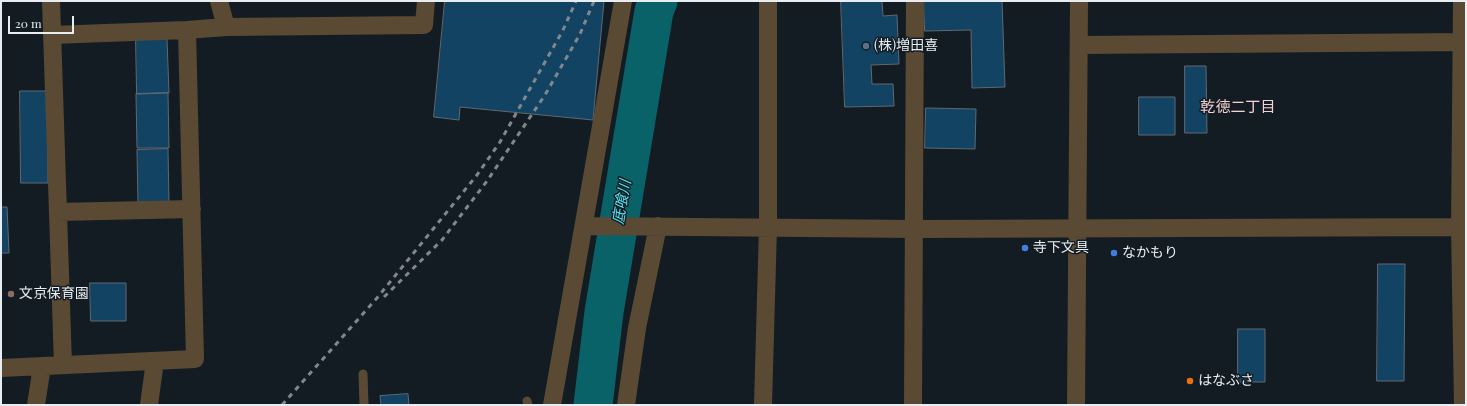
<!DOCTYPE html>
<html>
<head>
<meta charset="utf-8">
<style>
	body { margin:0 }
	#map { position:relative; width:1467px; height:406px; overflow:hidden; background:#141c23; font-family:"Playfair Display",serif }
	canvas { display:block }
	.frame { position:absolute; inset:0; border:2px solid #e7edf1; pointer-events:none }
	.scale { position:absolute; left:8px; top:16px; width:66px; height:18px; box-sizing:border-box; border:2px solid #e7edf1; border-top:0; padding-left:5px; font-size:12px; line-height:14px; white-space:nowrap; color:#e7edf1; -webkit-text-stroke:3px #141c23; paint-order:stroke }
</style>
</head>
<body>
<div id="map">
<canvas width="1467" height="406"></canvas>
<div class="frame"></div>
<div class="scale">20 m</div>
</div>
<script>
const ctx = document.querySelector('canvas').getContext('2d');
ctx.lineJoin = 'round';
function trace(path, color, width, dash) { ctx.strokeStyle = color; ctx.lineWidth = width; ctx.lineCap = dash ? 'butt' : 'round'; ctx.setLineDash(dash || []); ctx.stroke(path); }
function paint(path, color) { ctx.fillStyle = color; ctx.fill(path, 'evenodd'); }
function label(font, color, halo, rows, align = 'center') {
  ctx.font = font + ' "Playfair Display","Noto Sans JP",serif'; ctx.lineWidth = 3; ctx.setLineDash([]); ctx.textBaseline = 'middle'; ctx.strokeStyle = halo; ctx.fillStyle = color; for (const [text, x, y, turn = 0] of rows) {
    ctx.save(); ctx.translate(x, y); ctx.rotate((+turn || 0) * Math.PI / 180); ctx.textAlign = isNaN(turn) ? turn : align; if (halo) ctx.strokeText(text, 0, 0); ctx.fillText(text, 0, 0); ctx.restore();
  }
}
trace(new Path2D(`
	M 593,405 L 604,312 L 654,11 L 658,1`), '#096268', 39);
const building = new Path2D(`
	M 445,1 L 604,1 L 593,120 L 460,107 L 459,120 L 434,117 Z
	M 841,1 L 882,1 L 883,16 L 897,15 L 899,64 L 871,65 L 872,84 L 893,84 L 894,106 L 845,107 Z
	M 924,1 L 1002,1 L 1005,87 L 972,88 L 971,30 L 925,31 Z
	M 136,39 L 167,39 L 169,93 L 137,94 Z
	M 1185,66 L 1206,66 L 1207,133 L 1185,133 Z
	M 20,91 L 47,91 L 48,183 L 21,183 Z
	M 168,93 L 169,148 L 137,148 L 136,94 Z
	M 1139,97 L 1175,97 L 1175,135 L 1139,135 Z
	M 926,108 L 976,109 L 975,149 L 925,148 Z
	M 168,149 L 169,203 L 138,204 L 137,150 Z
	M 1,207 L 7,207 L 9,253 L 1,253 Z
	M 1378,264 L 1405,264 L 1404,381 L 1377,381 Z
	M 90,283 L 126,283 L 126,321 L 91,321 Z
	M 1238,329 L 1265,329 L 1265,382 L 1238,382 Z
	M 408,394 L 409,405 L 381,405 L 380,396 Z`);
paint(building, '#134363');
trace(building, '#5f6972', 1);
trace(new Path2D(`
	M 363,374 L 364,405
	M 527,401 L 528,405`), '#5a4a33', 9);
trace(new Path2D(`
	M 51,1 L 63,365
	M 219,1 L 226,27
	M 1462,1 L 1460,227 L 1463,405
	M 52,35 L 187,30
	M 1080,45 L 1466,42
	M 58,212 L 192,209
	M 585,226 L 915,229 L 1466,227
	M 1,368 L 195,359 L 187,30 L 226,27 L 424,25 L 426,1
	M 36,405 L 42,366
	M 149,405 L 155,361
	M 552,405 L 623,1
	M 626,405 L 637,328 L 658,226
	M 763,405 L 768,227 L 768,1
	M 913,405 L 915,1
	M 1076,405 L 1079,1`), '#5a4a33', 18);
trace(new Path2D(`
	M 384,297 L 442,240 L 487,181 L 545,95 L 580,34 L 594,1
	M 282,405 L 377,298 L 477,175 L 500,142 L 563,30 L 576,1`), '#81888d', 3, [5, 5]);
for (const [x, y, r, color] of [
	[866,46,4,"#5c6f8a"],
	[1025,248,4,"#3f7fe0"],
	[1114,253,4,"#3f7fe0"],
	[11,294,4,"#8d6e63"],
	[1190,381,4,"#e8710a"]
]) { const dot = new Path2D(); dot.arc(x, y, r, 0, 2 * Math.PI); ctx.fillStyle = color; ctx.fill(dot); trace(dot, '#141c23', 1.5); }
label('14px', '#e7edf1', '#141c23', [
	["(株)増田喜",874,46],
	["寺下文具",1033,248],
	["なかもり",1122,253],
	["文京保育園",19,294],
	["はなぶさ",1198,381]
], 'left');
label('15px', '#f5d1d3', '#141c23', [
	["乾徳二丁目",1238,107]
]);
label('italic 15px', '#52e5f1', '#141c23', [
	["底喰川",622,202,-80]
]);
</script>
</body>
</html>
